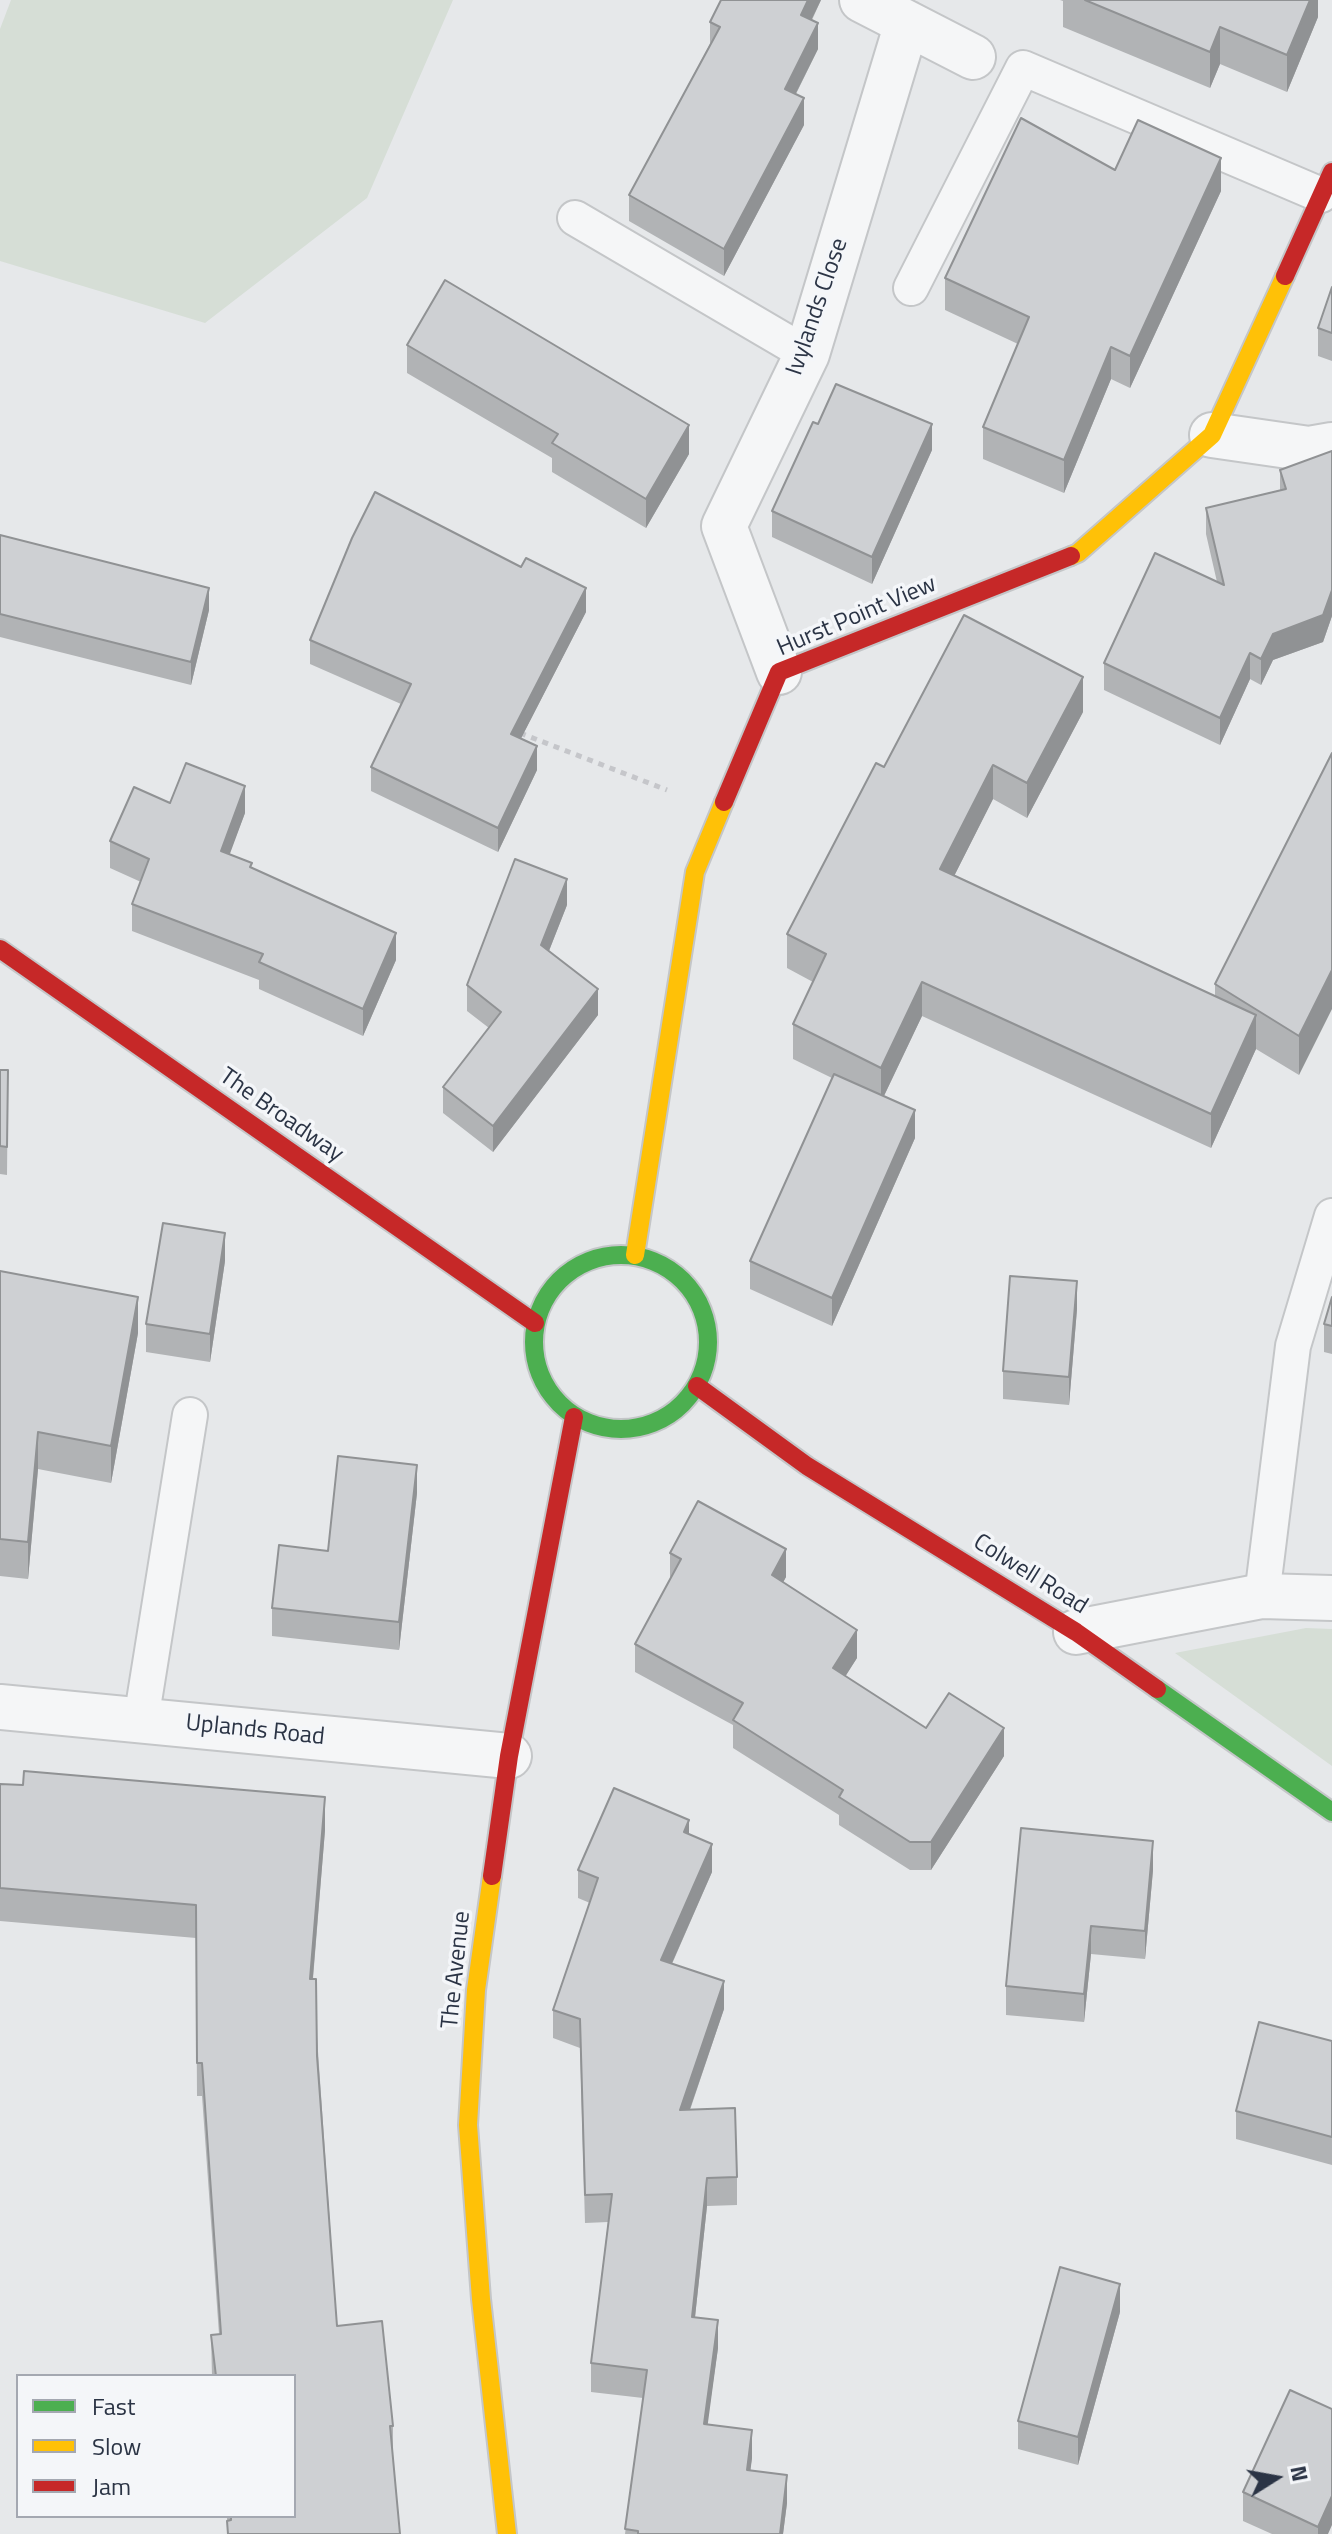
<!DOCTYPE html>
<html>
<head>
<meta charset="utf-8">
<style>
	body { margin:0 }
	#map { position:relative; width:1332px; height:2534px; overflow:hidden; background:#e6e8ea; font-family:"Titillium Web",sans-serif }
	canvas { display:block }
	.legend { position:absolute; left:16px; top:2374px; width:280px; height:144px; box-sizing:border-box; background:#f4f6f9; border:2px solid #a4a8b1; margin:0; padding:10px 14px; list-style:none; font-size:24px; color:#2b3445 }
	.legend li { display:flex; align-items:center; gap:16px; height:40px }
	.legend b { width:40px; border:2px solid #a4a8b1 }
	.north { position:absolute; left:1236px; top:2438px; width:80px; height:80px; -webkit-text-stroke:6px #f4f6f9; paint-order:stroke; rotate:79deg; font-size:22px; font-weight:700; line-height:32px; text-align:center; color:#2b3445 }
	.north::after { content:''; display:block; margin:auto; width:28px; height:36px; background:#2b3445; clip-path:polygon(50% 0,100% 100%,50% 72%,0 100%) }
</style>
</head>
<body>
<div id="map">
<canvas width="1332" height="2534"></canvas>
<ul class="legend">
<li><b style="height:10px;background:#4caf50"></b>Fast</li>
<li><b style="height:10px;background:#ffc107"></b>Slow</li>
<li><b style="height:10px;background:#c62828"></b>Jam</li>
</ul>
<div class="north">N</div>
</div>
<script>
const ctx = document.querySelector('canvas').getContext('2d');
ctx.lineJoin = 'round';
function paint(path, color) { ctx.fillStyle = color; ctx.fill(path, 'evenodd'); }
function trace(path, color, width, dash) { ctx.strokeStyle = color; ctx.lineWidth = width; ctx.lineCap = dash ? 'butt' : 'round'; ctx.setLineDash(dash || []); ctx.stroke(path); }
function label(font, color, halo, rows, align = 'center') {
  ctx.font = font + ' "Titillium Web",sans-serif'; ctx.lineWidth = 7; ctx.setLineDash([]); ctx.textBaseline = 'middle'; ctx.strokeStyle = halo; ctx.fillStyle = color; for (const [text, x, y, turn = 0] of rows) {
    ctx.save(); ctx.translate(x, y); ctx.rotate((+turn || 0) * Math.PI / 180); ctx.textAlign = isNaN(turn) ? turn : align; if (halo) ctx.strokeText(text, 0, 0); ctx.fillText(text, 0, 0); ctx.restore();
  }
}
paint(new Path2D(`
	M 11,0 L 453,0 L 367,198 L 205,323 L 0,261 L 0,29 Z
	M 1306,1628 L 1332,1629 L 1332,1766 L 1175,1653 Z`), '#d6ded6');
const lane = new Path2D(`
	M 575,218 L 807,354
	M 911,288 L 1023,68 L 1321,195
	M 1262,1596 L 1293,1346 L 1332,1216
	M 141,1720 L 190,1415`);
const street = new Path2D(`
	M 862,0 L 973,57
	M 1212,435 L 1309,449 L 1332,445
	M 779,672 L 724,526 L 807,354 L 907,23
	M 1076,1632 L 1262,1596 L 1332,1598
	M 0,1707 L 509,1756`);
const fast = new Path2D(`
	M534 1342a87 87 0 1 1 174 0a87 87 0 1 1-174 0Z
	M 1157,1689 L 1332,1812`);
const slow = new Path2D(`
	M 1071,556 L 1078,553 L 1212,435 L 1285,276
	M 635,1255 L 695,872 L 724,802
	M 492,1876 L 476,1990 L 468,2125 L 481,2299 L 507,2534`);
const jam = new Path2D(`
	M 1285,276 L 1332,172
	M 724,802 L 779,672 L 1071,556
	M 0,949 L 535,1323
	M 697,1386 L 807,1466 L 1076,1632 L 1157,1689
	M 492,1876 L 509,1756 L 574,1417`);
trace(lane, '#c4c6c8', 38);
trace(street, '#c4c6c8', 48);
trace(fast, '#c4c6c8', 22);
trace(slow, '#c4c6c8', 22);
trace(jam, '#c4c6c8', 22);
trace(new Path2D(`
	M 520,733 L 667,790`), '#c5c6ca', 5, [6, 6]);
trace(lane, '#f5f6f7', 34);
trace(street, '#f5f6f7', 44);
trace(fast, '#4caf50', 18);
trace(slow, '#ffc107', 18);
trace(jam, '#c62828', 18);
paint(new Path2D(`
	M 821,0 L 812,20 L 818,49 L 796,94 L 804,125 L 724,276 L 629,221 L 629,195 L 710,44 L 710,22 Z
	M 1060,0 L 1318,0 L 1318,17 L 1287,92 L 1220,64 L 1210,88 L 1063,27 L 1063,1 Z
	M 1115,170 L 1221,191 L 1130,388 L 1111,379 L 1064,493 L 983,459 L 983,427 L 1018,344 L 945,310 L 945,278 Z
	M 1332,287 L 1332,361 L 1318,356 L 1318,328 Z
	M 407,345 L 689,454 L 646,528 L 552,472 L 552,458 L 407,373 Z
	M 818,424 L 932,450 L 872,584 L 772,537 L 772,511 Z
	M 1332,451 L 1332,616 L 1323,642 L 1273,660 L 1261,685 L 1250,679 L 1220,745 L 1104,690 L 1104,663 L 1217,582 L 1206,534 L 1206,508 L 1280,490 L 1280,470 Z
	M 0,535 L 209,610 L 191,685 L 0,637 Z
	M 586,612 L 521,738 L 537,770 L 498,852 L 371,791 L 371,767 L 401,704 L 310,664 L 310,640 Z
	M 1083,712 L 1027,818 L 993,799 L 954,876 L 1215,996 L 1215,984 L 1332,753 L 1299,1075 L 1256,1049 L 1211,1148 L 922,1016 L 884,1096 L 915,1138 L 832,1326 L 750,1289 L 750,1261 L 832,1078 L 793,1059 L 793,1024 L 813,982 L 787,968 L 787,934 L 884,767 Z
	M 170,803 L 245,813 L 229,854 L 396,960 L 363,1036 L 259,989 L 259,980 L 132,931 L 132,904 L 141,882 L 110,868 L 110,841 Z
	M 567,905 L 549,951 L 598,1015 L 493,1152 L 443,1113 L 443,1087 L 489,1028 L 467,1011 L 467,985 Z
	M 0,1070 L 8,1070 L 7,1175 L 0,1174 Z
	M 225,1261 L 210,1362 L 146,1352 L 146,1324 Z
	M 0,1271 L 138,1333 L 111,1483 L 38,1469 L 28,1579 L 0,1576 Z
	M 1332,1297 L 1332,1354 L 1324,1352 L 1324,1324 Z
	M 1077,1309 L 1069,1405 L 1003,1399 L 1003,1371 Z
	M 417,1493 L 399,1650 L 272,1636 L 272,1608 L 328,1551 Z
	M 670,1553 L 786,1577 L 783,1582 L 857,1658 L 845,1676 L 926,1728 L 1004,1756 L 931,1870 L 910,1870 L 839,1825 L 839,1815 L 733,1748 L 733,1725 L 635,1672 L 635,1644 L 670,1580 Z
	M 0,1784 L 325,1830 L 313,1979 L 337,2326 L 393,2426 L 393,2458 L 400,2534 L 227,2534 L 227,2516 L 294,2516 L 294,2376 L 212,2376 L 211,2335 L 219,2334 L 202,2096 L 197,2096 L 196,1938 L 0,1921 Z
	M 689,1834 L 712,1872 L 672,1964 L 724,2009 L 690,2110 L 737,2177 L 737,2205 L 707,2206 L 695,2317 L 718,2348 L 707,2424 L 752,2458 L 750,2470 L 787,2503 L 783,2534 L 625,2534 L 643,2398 L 591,2392 L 591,2363 L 608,2222 L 585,2223 L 580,2048 L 553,2038 L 553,2010 L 590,1903 L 578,1898 L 578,1870 Z
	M 1153,1870 L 1145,1959 L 1091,1954 L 1084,2022 L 1006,2015 L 1006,1986 Z
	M 1332,2041 L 1332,2165 L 1236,2139 L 1236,2111 Z
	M 1120,2312 L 1078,2465 L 1018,2449 L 1018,2421 Z
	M 1290,2390 L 1328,2534 L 1272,2534 L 1243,2521 L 1243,2492 Z`), '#b1b3b5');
paint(new Path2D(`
	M 808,0 L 821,0 L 801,41 L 801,15 Z
	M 1310,0 L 1318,0 L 1318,17 L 1287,92 L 1287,55 Z
	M 818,23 L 818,49 L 785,115 L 785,89 Z
	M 1220,27 L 1220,64 L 1210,88 L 1210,52 Z
	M 804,98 L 804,125 L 724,276 L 724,249 Z
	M 1221,158 L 1221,191 L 1130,388 L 1130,356 Z
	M 1111,347 L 1111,379 L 1064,493 L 1064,460 Z
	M 932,424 L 932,450 L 872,584 L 872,557 Z
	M 689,425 L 689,454 L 646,528 L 646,499 Z
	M 209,588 L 209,610 L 191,685 L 191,662 Z
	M 586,588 L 586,612 L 511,758 L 511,734 Z
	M 1332,590 L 1332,616 L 1323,642 L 1273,660 L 1261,685 L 1261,659 L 1273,634 Z
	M 1250,653 L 1250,679 L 1220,745 L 1220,718 Z
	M 1083,677 L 1083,712 L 1027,818 L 1027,783 Z
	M 537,746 L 537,770 L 498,852 L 498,828 Z
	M 993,765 L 993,799 L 940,904 L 940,869 Z
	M 245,786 L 245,813 L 221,878 L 221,851 Z
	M 567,879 L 567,905 L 541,971 L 541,945 Z
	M 396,933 L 396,960 L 363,1036 L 363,1009 Z
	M 1332,970 L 1332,1009 L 1299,1075 L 1299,1036 Z
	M 922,982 L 922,1016 L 881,1102 L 881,1068 Z
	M 598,989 L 598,1015 L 493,1152 L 493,1126 Z
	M 1256,1015 L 1256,1049 L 1211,1148 L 1211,1114 Z
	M 915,1110 L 915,1138 L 832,1326 L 832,1298 Z
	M 225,1233 L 225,1261 L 210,1362 L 210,1334 Z
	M 1077,1281 L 1077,1309 L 1069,1405 L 1069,1377 Z
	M 138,1297 L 138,1333 L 111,1483 L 111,1446 Z
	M 38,1432 L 38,1469 L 28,1579 L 28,1542 Z
	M 417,1465 L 417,1493 L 399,1650 L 399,1622 Z
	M 786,1549 L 786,1577 L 772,1603 L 772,1575 Z
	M 857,1630 L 857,1658 L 833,1696 L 833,1668 Z
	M 1004,1728 L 1004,1756 L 931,1870 L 931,1842 Z
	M 325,1797 L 325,1830 L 310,2012 L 310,1979 Z
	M 689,1820 L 689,1848 L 684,1832 Z
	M 1153,1841 L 1153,1870 L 1145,1959 L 1145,1931 Z
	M 712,1844 L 712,1872 L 661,1988 L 661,1960 Z
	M 1091,1926 L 1091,1954 L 1084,2022 L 1084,1994 Z
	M 724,1981 L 724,2009 L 680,2138 L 680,2110 Z
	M 707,2178 L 707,2206 L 692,2345 L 692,2317 Z
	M 1120,2284 L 1120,2312 L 1078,2465 L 1078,2437 Z
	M 718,2320 L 718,2348 L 704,2452 L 704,2424 Z
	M 752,2430 L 752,2458 L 747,2498 L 747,2470 Z
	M 787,2475 L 787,2503 L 783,2534 L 780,2534 Z
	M 1332,2496 L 1332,2525 L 1328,2534 L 1318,2534 L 1318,2527 Z`), '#909294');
const building = new Path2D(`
	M 721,0 L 808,0 L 801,15 L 818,23 L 785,89 L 804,98 L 724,249 L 629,195 L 720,27 L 710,22 Z
	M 1085,0 L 1310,0 L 1287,55 L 1220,27 L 1210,52 Z
	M 1021,118 L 1115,170 L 1138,120 L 1221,158 L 1130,356 L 1111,347 L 1064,460 L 983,427 L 1029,317 L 945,278 Z
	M 445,280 L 689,425 L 646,499 L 552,443 L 558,434 L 407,345 Z
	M 1332,287 L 1332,333 L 1318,328 Z
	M 836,384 L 932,424 L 872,557 L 772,511 L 813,422 L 818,424 Z
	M 1332,451 L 1332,590 L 1323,615 L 1273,634 L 1261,659 L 1250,653 L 1220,718 L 1104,663 L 1155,553 L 1224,585 L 1206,508 L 1286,489 L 1280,470 Z
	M 375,492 L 521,567 L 526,558 L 586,588 L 511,734 L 537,746 L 498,828 L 371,767 L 411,684 L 310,640 L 352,538 Z
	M 0,535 L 209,588 L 191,662 L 0,614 Z
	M 964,615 L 1083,677 L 1027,783 L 993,765 L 940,869 L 1256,1015 L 1211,1114 L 922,982 L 881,1068 L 793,1024 L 826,954 L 787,934 L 876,763 L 884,767 Z
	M 1332,753 L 1332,970 L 1299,1036 L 1215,984 Z
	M 186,763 L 245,786 L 221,851 L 252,863 L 250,867 L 396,933 L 363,1009 L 259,962 L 263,954 L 132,904 L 149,859 L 110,841 L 134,787 L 170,803 Z
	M 515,859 L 567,879 L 541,945 L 598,989 L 493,1126 L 443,1087 L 501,1012 L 467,985 Z
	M 0,1070 L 8,1070 L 7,1147 L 0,1146 Z
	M 834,1074 L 915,1110 L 832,1298 L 750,1261 Z
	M 163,1223 L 225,1233 L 210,1334 L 146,1324 Z
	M 0,1271 L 138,1297 L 111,1446 L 38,1432 L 28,1542 L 0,1539 Z
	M 1010,1276 L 1077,1281 L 1069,1377 L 1003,1371 Z
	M 1332,1297 L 1332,1326 L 1324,1324 Z
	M 338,1456 L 417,1465 L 399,1622 L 272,1608 L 279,1545 L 328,1551 Z
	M 698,1501 L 786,1549 L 772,1575 L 857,1630 L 833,1668 L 926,1728 L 949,1693 L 1004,1728 L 931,1842 L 910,1842 L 839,1797 L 843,1790 L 733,1720 L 743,1703 L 635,1644 L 681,1559 L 670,1553 Z
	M 24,1771 L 325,1797 L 310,1979 L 316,1979 L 317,2056 L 337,2326 L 382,2321 L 393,2426 L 390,2426 L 400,2534 L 228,2534 L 227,2521 L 231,2520 L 231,2516 L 294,2516 L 294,2376 L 216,2376 L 211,2335 L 221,2334 L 202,2063 L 197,2063 L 196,1905 L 0,1888 L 0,1784 L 23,1785 Z
	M 614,1788 L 689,1820 L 684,1832 L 712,1844 L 661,1960 L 724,1981 L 680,2110 L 735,2108 L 737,2177 L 707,2178 L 692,2317 L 718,2320 L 704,2424 L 752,2430 L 747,2470 L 787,2475 L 780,2534 L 638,2534 L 638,2531 L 625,2529 L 647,2370 L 591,2363 L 612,2194 L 585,2195 L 580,2019 L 553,2010 L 598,1878 L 578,1870 Z
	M 1021,1828 L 1153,1841 L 1145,1931 L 1091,1926 L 1084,1994 L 1006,1986 Z
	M 1259,2022 L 1332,2041 L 1332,2137 L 1236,2111 Z
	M 1060,2267 L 1120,2284 L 1078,2437 L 1018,2421 Z
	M 1290,2390 L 1332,2409 L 1332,2496 L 1318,2527 L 1243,2492 Z`);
paint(building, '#ced0d3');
trace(building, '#909294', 2);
label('24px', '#2b3445', '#f4f6f9', [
	["Ivylands Close",818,307,-71],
	["Hurst Point View",857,617,-23],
	["The Broadway",281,1116,35],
	["Colwell Road",1030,1575,32],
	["Uplands Road",255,1731,6],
	["The Avenue",457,1970,-84]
]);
</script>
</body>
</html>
